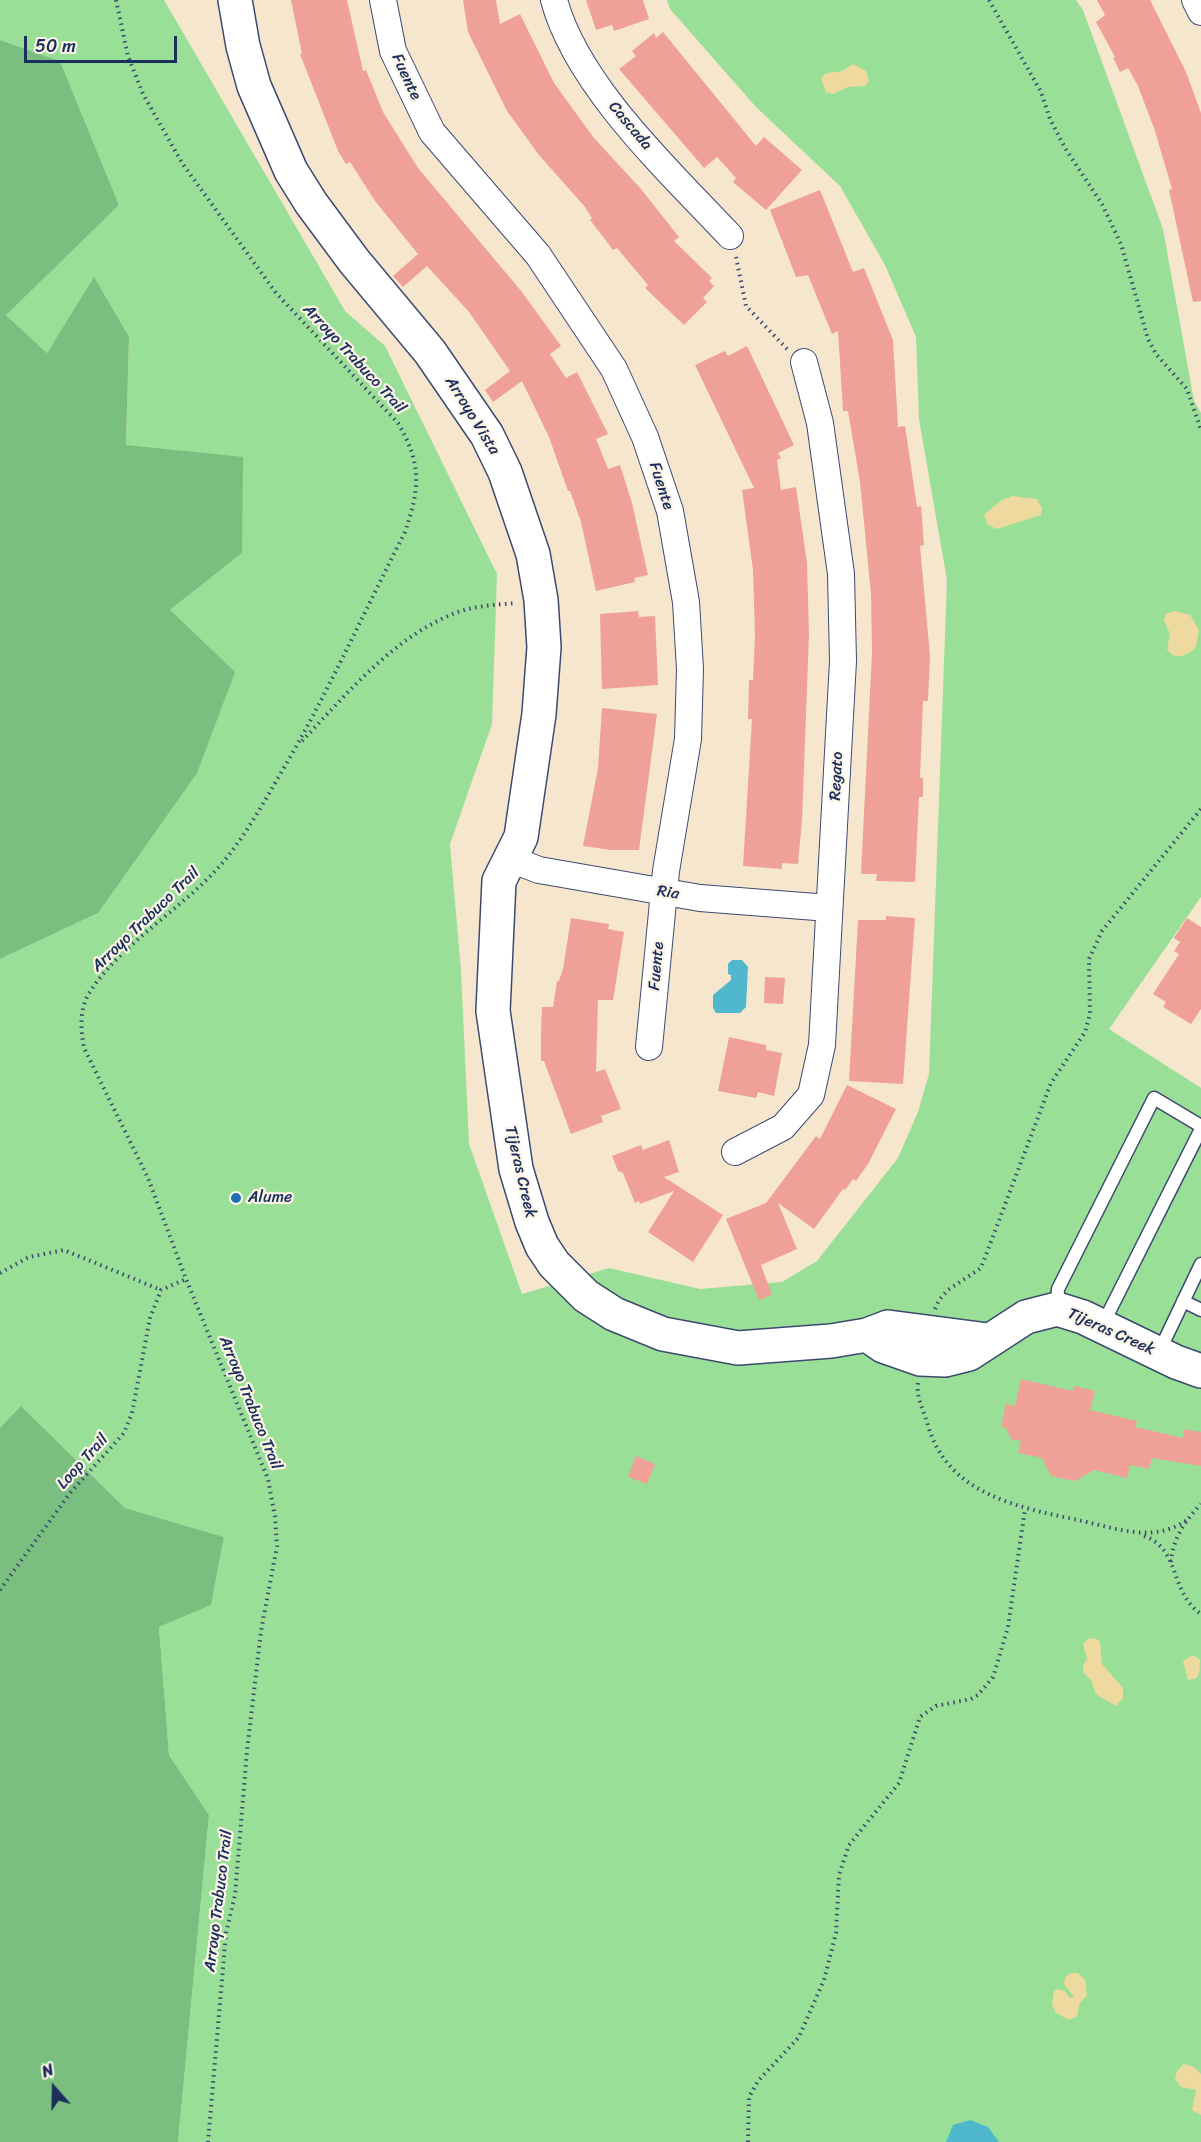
<!DOCTYPE html>
<html>
<head>
<meta charset="utf-8">
<style>
	body { margin:0 }
	#map { position:relative; width:1201px; height:2142px; overflow:hidden; background:#f6e6ce; font-family:Sriracha,sans-serif }
	canvas { display:block }
	.north { position:absolute; left:24px; top:2058px; width:60px; height:60px; -webkit-text-stroke:4px #fcf5e5; paint-order:stroke; rotate:340deg; font-size:16px; font-weight:700; line-height:24px; text-align:center; color:#1b2f5e }
	.north::after { content:''; display:block; margin:auto; width:21px; height:27px; background:#1b2f5e; clip-path:polygon(50% 0,100% 100%,50% 72%,0 100%) }
	.scale { position:absolute; left:24px; top:36px; width:153px; height:27px; box-sizing:border-box; border:3px solid #1b2f5e; border-top:0; padding-left:8px; font-size:18px; line-height:21px; white-space:nowrap; color:#1b2f5e; -webkit-text-stroke:4px #fcf5e5; paint-order:stroke }
</style>
</head>
<body>
<div id="map">
<canvas width="1201" height="2142"></canvas>
<div class="north">N</div>
<div class="scale">50 m</div>
</div>
<script>
const ctx = document.querySelector('canvas').getContext('2d');
ctx.lineJoin = 'round';
function paint(path, color) { ctx.fillStyle = color; ctx.fill(path, 'evenodd'); }
function trace(path, color, width, dash) { ctx.strokeStyle = color; ctx.lineWidth = width; ctx.lineCap = dash ? 'butt' : 'round'; ctx.setLineDash(dash || []); ctx.stroke(path); }
function label(font, color, halo, rows, align = 'center') {
  ctx.font = font + ' Sriracha,sans-serif'; ctx.lineWidth = 4.5; ctx.setLineDash([]); ctx.textBaseline = 'middle'; ctx.strokeStyle = halo; ctx.fillStyle = color; for (const [text, x, y, turn = 0] of rows) {
    ctx.save(); ctx.translate(x, y); ctx.rotate((+turn || 0) * Math.PI / 180); ctx.textAlign = isNaN(turn) ? turn : align; if (halo) ctx.strokeText(text, 0, 0); ctx.fillText(text, 0, 0); ctx.restore();
  }
}
paint(new Path2D(`
	M 0,0 L 164,0 L 345,311 L 385,346 L 497,574 L 492,724 L 450,844 L 461,971 L 469,1144 L 522,1294 L 609,1268 L 700,1289 L 782,1282 L 817,1261 L 898,1158 L 918,1112 L 929,1074 L 947,580 L 919,419 L 916,337 L 885,265 L 840,186 L 756,107 L 670,9 L 667,0 L 1076,0 L 1083,10 L 1163,229 L 1194,401 L 1201,413 L 1201,897 L 1109,1029 L 1201,1088 L 1201,2142 L 178,2142 L 209,1815 L 169,1755 L 159,1627 L 211,1605 L 224,1537 L 125,1508 L 22,1407 L 0,1428 L 0,959 L 98,913 L 170,610 L 242,553 L 126,446 L 129,338 L 94,278 L 47,353 L 5,314 L 119,205 L 60,61 L 0,40 Z`), '#99df97');
paint(new Path2D(`
	M 0,40 L 60,61 L 119,205 L 6,315 L 47,353 L 94,277 L 129,337 L 126,445 L 243,457 L 242,553 L 170,610 L 235,672 L 197,773 L 98,913 L 0,959 Z
	M 21,1406 L 125,1508 L 224,1537 L 211,1605 L 159,1627 L 169,1755 L 209,1815 L 178,2142 L 0,2142 L 0,1428 Z`), '#7abe80');
paint(new Path2D(`
	M 853,64 L 866,71 L 869,80 L 866,86 L 848,87 L 833,94 L 826,92 L 821,79 C 828,68 835,75 844,70 C 847,68 850,66 853,64 Z
	M 1012,496 L 1037,499 L 1042,508 L 1041,515 L 997,529 L 988,525 L 984,516 L 986,513 L 1002,500 Z
	M 1175,611 L 1190,615 L 1199,630 L 1196,647 C 1188,656 1174,661 1167,649 L 1170,634 L 1164,620 L 1166,614 Z
	M 1095,1638 L 1100,1642 L 1102,1664 L 1123,1688 L 1123,1698 L 1116,1706 L 1096,1694 L 1091,1680 L 1083,1672 L 1083,1665 L 1087,1659 L 1083,1644 L 1088,1639 Z
	M 1193,1655 L 1200,1660 L 1199,1674 L 1196,1678 L 1188,1680 L 1183,1661 Z
	M 1071,1973 L 1078,1973 L 1085,1980 L 1087,1995 L 1080,2003 L 1077,2016 L 1069,2020 L 1056,2013 L 1052,2004 L 1054,1991 L 1058,1989 L 1065,1991 L 1070,1998 L 1074,1997 L 1064,1984 L 1066,1976 Z
	M 1184,2064 L 1194,2067 L 1201,2074 L 1201,2115 L 1192,2110 L 1196,2090 L 1181,2087 L 1175,2079 L 1177,2071 Z`), '#eeda9e');
paint(new Path2D(`
	M 732,960 L 742,960 L 748,967 L 746,1007 L 740,1013 L 716,1013 L 713,1008 L 713,995 L 731,980 L 731,975 L 728,974 L 728,964 Z
	M 970,2120 L 988,2127 L 999,2142 L 946,2142 L 953,2125 Z`), '#50b8cd');
paint(new Path2D(`
	M 291,0 L 347,0 L 363,71 L 366,70 L 383,112 L 418,168 L 522,292 L 561,346 L 550,354 L 566,378 L 577,372 L 608,434 L 596,439 L 608,469 L 620,465 L 632,503 L 648,575 L 634,578 L 635,582 L 596,591 L 581,522 L 570,491 L 568,491 L 549,437 L 522,381 L 493,402 L 485,390 L 510,371 L 469,312 L 427,266 L 403,287 L 393,276 L 418,254 L 375,201 L 350,162 L 346,164 L 338,151 L 300,54 L 302,54 Z
	M 463,0 L 496,0 L 500,24 L 520,14 L 554,83 L 594,138 L 641,189 L 679,237 L 674,241 L 712,278 L 709,281 L 714,286 L 703,298 L 707,302 L 684,325 L 645,288 L 648,285 L 617,248 L 613,250 L 604,238 L 590,220 L 592,218 L 585,207 L 539,155 L 507,111 L 468,32 Z
	M 586,0 L 643,0 L 649,19 L 614,31 L 612,25 L 596,30 Z
	M 1097,0 L 1150,0 L 1186,72 L 1201,113 L 1201,301 L 1193,302 L 1169,190 L 1172,189 L 1155,131 L 1138,86 L 1128,68 L 1120,72 L 1113,58 L 1115,57 L 1096,22 L 1105,15 Z
	M 663,32 L 756,146 L 764,137 L 802,170 L 766,210 L 733,182 L 736,178 L 717,157 L 704,168 L 619,69 L 636,56 L 632,51 L 654,33 L 656,38 Z
	M 820,190 L 853,272 L 864,268 L 893,340 L 898,427 L 905,426 L 917,507 L 921,506 L 924,545 L 920,546 L 930,656 L 928,701 L 923,701 L 920,778 L 923,778 L 923,797 L 919,797 L 915,882 L 876,881 L 877,874 L 861,874 L 872,652 L 871,594 L 860,482 L 848,411 L 843,411 L 838,331 L 832,334 L 808,275 L 796,277 L 770,210 Z
	M 747,346 L 794,445 L 778,453 L 781,458 L 777,460 L 781,490 L 796,487 L 807,563 L 809,634 L 802,820 L 798,864 L 782,863 L 782,869 L 743,866 L 752,719 L 748,719 L 749,680 L 753,680 L 755,635 L 753,570 L 742,490 L 754,488 L 695,365 L 725,351 L 728,356 Z
	M 638,611 L 639,617 L 655,616 L 658,685 L 602,689 L 600,614 Z
	M 602,708 L 657,714 L 639,850 L 611,850 L 583,846 L 598,768 Z
	M 886,916 L 915,918 L 903,1084 L 849,1081 L 858,920 L 886,920 Z
	M 571,918 L 609,924 L 608,929 L 624,932 L 613,1000 L 598,1000 L 596,1072 L 605,1069 L 621,1109 L 601,1116 L 603,1122 L 571,1134 L 544,1061 L 541,1061 L 541,1032 L 542,1007 L 553,1007 L 557,981 L 559,981 L 563,969 Z
	M 1187,918 L 1201,927 L 1201,1009 L 1191,1024 L 1163,1007 L 1166,1002 L 1153,994 L 1179,954 L 1174,951 L 1180,942 L 1174,938 Z
	M 765,977 L 785,978 L 783,1004 L 764,1003 Z
	M 729,1037 L 766,1045 L 766,1050 L 782,1053 L 774,1096 L 758,1092 L 756,1098 L 718,1091 Z
	M 847,1085 L 896,1109 L 868,1164 L 856,1181 L 853,1179 L 845,1190 L 843,1189 L 814,1229 L 778,1203 L 797,1249 L 761,1265 L 772,1295 L 759,1300 L 726,1219 L 766,1203 L 816,1136 L 820,1139 Z
	M 669,1140 L 679,1172 L 664,1177 L 723,1215 L 693,1262 L 648,1232 L 674,1191 L 640,1204 L 639,1201 L 635,1203 L 623,1173 L 618,1171 L 612,1156 L 641,1145 L 643,1150 Z
	M 1021,1379 L 1073,1391 L 1074,1386 L 1095,1391 L 1090,1410 L 1137,1421 L 1135,1427 L 1183,1438 L 1184,1429 L 1201,1432 L 1201,1466 L 1152,1458 L 1149,1469 L 1130,1465 L 1127,1478 L 1094,1470 L 1075,1481 L 1051,1476 L 1042,1458 L 1018,1453 L 1021,1441 L 1011,1439 L 1006,1428 L 1001,1427 L 1006,1404 L 1015,1406 Z
	M 636,1456 L 655,1464 L 647,1484 L 628,1477 Z`), '#efa198');
const lane = new Path2D(`
	M 1183,1301 L 1201,1310
	M 1057,1308 L 1058,1289 L 1154,1098 L 1201,1126
	M 1103,1324 L 1201,1129
	M 1159,1352 L 1201,1264`);
const street = new Path2D(`
	M 383,0 L 393,51 L 432,132 L 538,255 L 614,369 L 645,437 L 670,511 L 686,602 L 690,669 L 688,739 L 666,871 L 649,1047
	M 554,0 C 577,86 670,172 730,236
	M 1195,0 L 1201,12
	M 510,859 L 539,870 L 700,898 L 829,908
	M 735,1152 L 783,1127 L 811,1095 L 822,1045 L 843,661 L 841,574 L 820,423 L 804,362`);
const secondary = new Path2D(`
	M 235,0 L 243,46 L 254,86 L 291,171 L 311,203 L 354,261 L 430,352 L 487,435 L 505,472 L 533,554 L 541,600 L 544,647 L 539,714 L 521,837 L 499,881 L 493,1011 L 516,1169 L 532,1222 L 542,1246 L 554,1264 L 586,1296 L 614,1314 L 663,1334 L 738,1348 L 831,1341 L 867,1335 L 888,1327 L 988,1340
	M 867,1335 L 883,1346 L 920,1359 L 945,1360 L 969,1354 L 1026,1317 L 1057,1309 L 1083,1317 L 1176,1362 L 1201,1371`);
trace(lane, '#3c4a6f', 15);
trace(street, '#3c4a6f', 28);
trace(secondary, '#3c4a6f', 36);
trace(new Path2D(`
	M 116,0 L 128,56 L 143,94 L 182,163 L 276,293 L 398,423 C 422,464 420,488 405,532 C 363,614 325,699 278,778 C 260,809 242,841 218,868 C 181,909 115,949 88,995 C 79,1012 81,1031 84,1048 L 148,1178 L 186,1279 L 268,1479 L 275,1517 L 277,1546 L 261,1631 L 247,1751 L 235,1895 L 226,1933 L 208,2142
	M 989,0 L 1041,92 L 1050,119 L 1065,148 L 1102,204 L 1121,244 L 1148,339 L 1156,354 L 1187,389 L 1201,430
	M 736,257 L 746,306 L 787,349
	M 302,741 C 346,695 389,642 448,616 C 469,606 494,605 516,603
	M 0,1273 L 29,1257 L 64,1250 L 161,1290
	M 935,1309 L 939,1300 L 948,1290 L 981,1268 L 1051,1083 L 1085,1032 L 1090,1014 L 1089,959 L 1102,931 L 1201,809
	M 918,1383 C 916,1397 923,1409 927,1422 C 946,1495 1018,1507 1082,1521 C 1118,1529 1154,1543 1187,1520
	M 1144,1536 C 1181,1549 1169,1592 1201,1614
	M 1171,1562 C 1173,1538 1185,1521 1201,1504
	M 0,1590 L 70,1493 L 124,1433 L 132,1413 L 150,1318 L 161,1290 L 186,1279
	M 748,2142 L 749,2097 L 758,2081 L 799,2037 L 824,1980 L 836,1933 L 839,1875 L 849,1845 L 899,1783 L 920,1717 L 936,1706 L 971,1699 L 978,1695 L 993,1677 L 1008,1627 L 1025,1509`), '#3c4a6f', 4, [1.5, 4.5]);
trace(lane, '#fff', 12);
trace(street, '#fff', 26);
trace(secondary, '#fff', 33);
for (const [x, y, r, color] of [
	[236,1198,6,"#1f6fb2"]
]) { const dot = new Path2D(); dot.arc(x, y, r, 0, 2 * Math.PI); ctx.fillStyle = color; ctx.fill(dot); trace(dot, '#fcf5e5', 2); }
label('16px', '#1b2f5e', '#fcf5e5', [
	["Fuente",406,77,65],
	["Cascada",630,126,50],
	["Arroyo Trabuco Trail",354,359,47],
	["Arroyo Vista",472,416,58],
	["Fuente",661,486,72],
	["Regato",837,776,-87],
	["Ria",668,893,9],
	["Arroyo Trabuco Trail",146,920,-44],
	["Fuente",657,966,-85],
	["Tijeras Creek",520,1172,77],
	["Tijeras Creek",1111,1332,24],
	["Arroyo Trabuco Trail",250,1403,68],
	["Loop Trail",83,1462,-48],
	["Arroyo Trabuco Trail",219,1901,-83]
]);
label('16px', '#1b2f5e', '#fcf5e5', [
	["Alume",248,1198]
], 'left');
</script>
</body>
</html>
